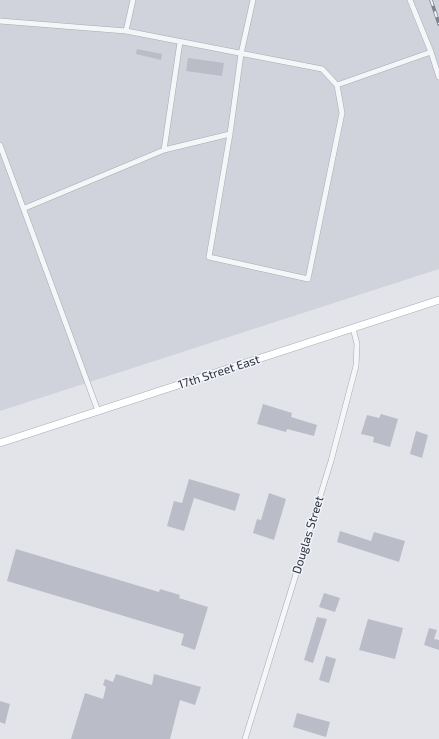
<!DOCTYPE html>
<html>
<head>
<meta charset="utf-8">
<style>
	body { margin:0 }
	canvas { display:block; background:#e2e4ea }
</style>
</head>
<body>
<canvas width="439" height="739"></canvas>
<script>
const ctx = document.querySelector('canvas').getContext('2d');
ctx.lineJoin = 'round';
function paint(path, color) { ctx.fillStyle = color; ctx.fill(path, 'evenodd'); }
function trace(path, color, width, dash) { ctx.strokeStyle = color; ctx.lineWidth = width; ctx.lineCap = dash ? 'butt' : 'round'; ctx.setLineDash(dash || []); ctx.stroke(path); }
function label(font, color, halo, rows, align = 'center') {
  ctx.font = font + ' "Exo 2",sans-serif'; ctx.lineWidth = 3; ctx.setLineDash([]); ctx.textBaseline = 'middle'; ctx.strokeStyle = halo; ctx.fillStyle = color; for (const [text, x, y, turn = 0] of rows) {
    ctx.save(); ctx.translate(x, y); ctx.rotate((+turn || 0) * Math.PI / 180); ctx.textAlign = isNaN(turn) ? turn : align; if (halo) ctx.strokeText(text, 0, 0); ctx.fillText(text, 0, 0); ctx.restore();
  }
}
paint(new Path2D(`
	M 0,0 L 439,0 L 439,269 L 0,411 Z`), '#d1d3dc');
paint(new Path2D(`
	M 137,49 L 162,54 L 161,60 L 136,54 Z
	M 188,58 L 224,63 L 222,76 L 186,71 Z
	M 263,404 L 292,413 L 291,417 L 317,425 L 314,436 L 287,429 L 286,432 L 257,424 Z
	M 381,414 L 398,419 L 390,447 L 373,442 L 374,437 L 361,434 L 367,415 L 379,418 Z
	M 416,431 L 428,435 L 422,458 L 410,454 Z
	M 189,479 L 240,494 L 235,511 L 194,498 L 184,531 L 167,526 L 174,501 L 182,503 Z
	M 269,493 L 286,499 L 274,540 L 253,533 L 257,519 L 261,520 Z
	M 340,531 L 371,541 L 374,532 L 405,541 L 399,562 L 337,542 Z
	M 16,549 L 159,592 L 160,589 L 180,595 L 179,598 L 208,607 L 195,650 L 181,645 L 184,634 L 7,581 Z
	M 324,593 L 340,598 L 335,612 L 319,607 Z
	M 317,617 L 327,619 L 313,663 L 304,660 Z
	M 368,619 L 403,628 L 395,659 L 359,650 Z
	M 429,628 L 437,630 L 434,639 L 439,640 L 439,650 L 424,645 Z
	M 326,656 L 336,659 L 329,683 L 319,680 Z
	M 116,674 L 152,685 L 154,674 L 201,687 L 195,705 L 180,700 L 170,739 L 71,739 L 85,693 L 103,699 L 106,687 L 103,685 L 105,679 L 113,682 Z
	M 0,701 L 10,704 L 5,724 L 0,722 Z
	M 297,713 L 330,722 L 326,737 L 293,727 Z`), '#babdc7');
const minor = new Path2D(`
	M 0,21 L 126,31 L 322,69 L 337,85 L 342,113 L 308,279 L 209,257 L 230,134 L 241,54 L 253,0
	M 126,31 L 133,0
	M 431,52 L 439,77
	M 337,85 L 431,52 L 410,0
	M 0,145 L 98,411
	M 164,150 L 180,42
	M 25,208 L 164,150 L 230,134
	M 245,739 L 331,461 L 356,366 L 357,344 L 353,328`);
const secondary = new Path2D(`
	M 0,443 L 439,300`);
trace(minor, '#a7aab4', 6);
trace(secondary, '#a7aab4', 8);
trace(minor, '#f5f6f8', 5);
trace(secondary, '#fff', 7);
const rail = new Path2D(`
	M 431,0 L 439,24`);
trace(rail, '#7c8293', 3.5);
trace(rail, '#f2f4f7', 2, [6]);
label('12px', '#2b3042', '#f2f4f7', [
	["17th Street East",219,372,-18],
	["Douglas Street",308,535,-73]
]);
</script>
</body>
</html>
